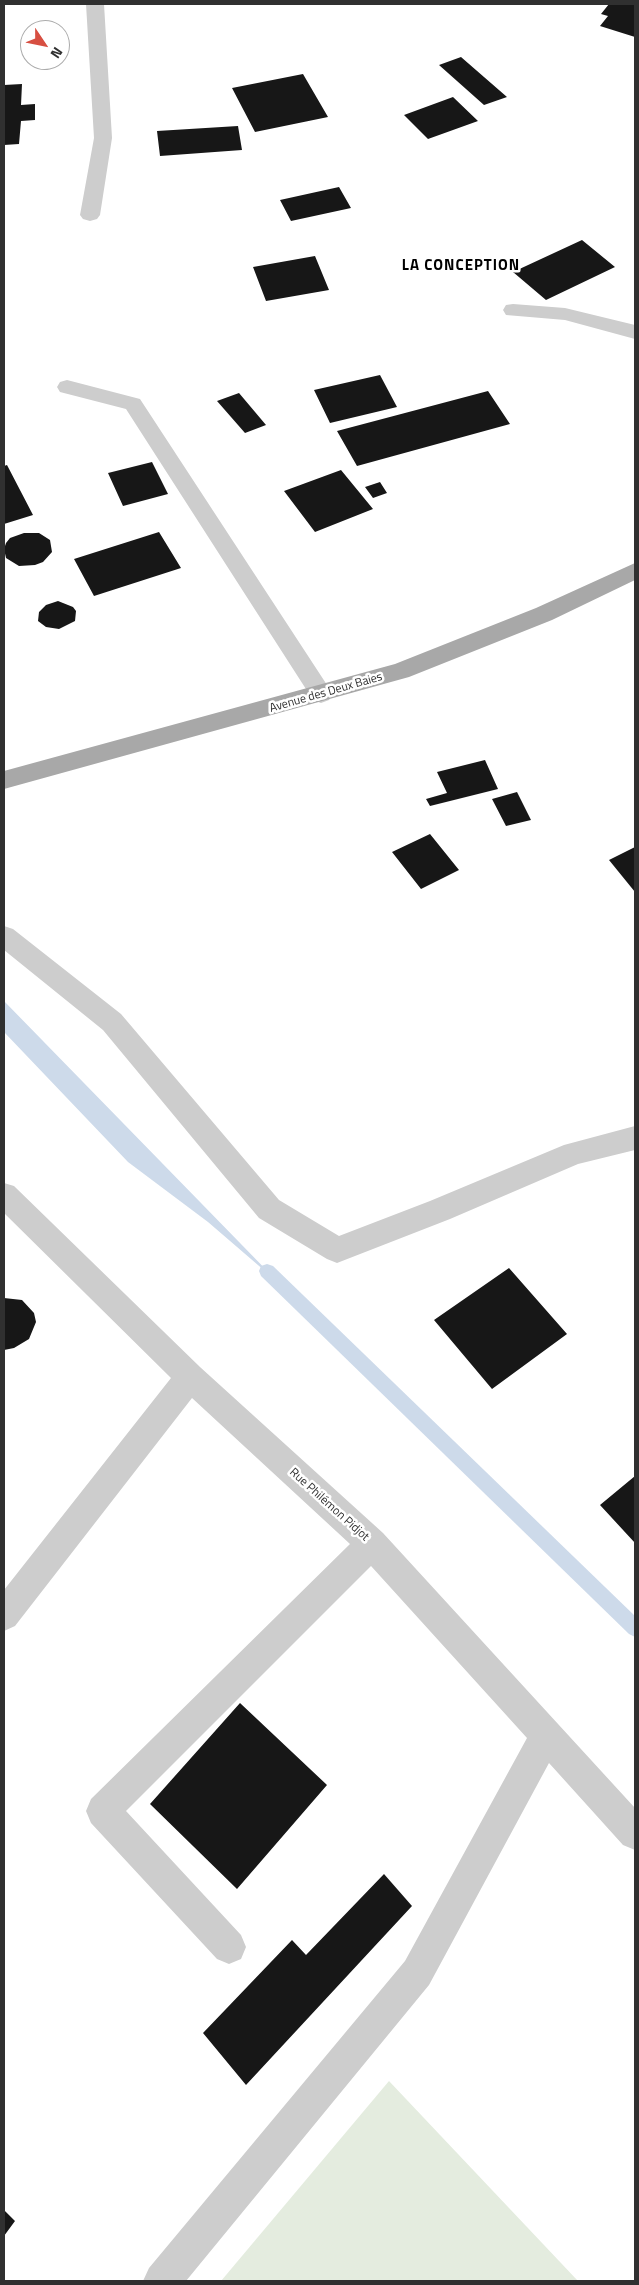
<!DOCTYPE html>
<html>
<head>
<meta charset="utf-8">
<style>
	body { margin:0 }
	#map { position:relative; width:639px; height:2285px; overflow:hidden; background:#fff; font-family:"Titillium Web",sans-serif }
	canvas { display:block }
	.frame { position:absolute; inset:0; border:5px solid #303030; pointer-events:none }
	.north { position:absolute; left:20px; top:20px; width:50px; height:50px; box-sizing:border-box; background:#fff; border:1px solid #acacac; border-radius:50%; rotate:124deg; font-size:14px; font-weight:700; line-height:20px; text-align:center; color:#303030 }
	.north::after { content:''; display:block; margin:auto; width:18px; height:22px; background:#d74f42; clip-path:polygon(50% 0,100% 100%,50% 72%,0 100%) }
</style>
</head>
<body>
<div id="map">
<canvas width="639" height="2285"></canvas>
<div class="frame"></div>
<div class="north">N</div>
</div>
<script>
const ctx = document.querySelector('canvas').getContext('2d');
ctx.lineJoin = 'round';
function paint(path, color) { ctx.fillStyle = color; ctx.fill(path, 'evenodd'); }
function label(font, color, halo, rows, align = 'center') {
  ctx.font = font + ' "Titillium Web",sans-serif'; ctx.lineWidth = 5; ctx.setLineDash([]); ctx.textBaseline = 'middle'; ctx.strokeStyle = halo; ctx.fillStyle = color; for (const [text, x, y, turn = 0] of rows) {
    ctx.save(); ctx.translate(x, y); ctx.rotate((+turn || 0) * Math.PI / 180); ctx.textAlign = isNaN(turn) ? turn : align; if (halo) ctx.strokeText(text, 0, 0); ctx.fillText(text, 0, 0); ctx.restore();
  }
}
paint(new Path2D(`
	M 389,2081 L 578,2281 L 221,2281 Z`), '#e4ecdf');
paint(new Path2D(`
	M 4,1001 L 280,1284 L 208,1222 L 128,1162 L 4,1032 Z`), '#cddaea');
paint(new Path2D(`
	M 267,1264 L 273,1266 L 635,1616 L 635,1637 L 629,1634 L 261,1276 L 259,1271 L 261,1266 Z`), '#cddaea');
paint(new Path2D(`
	M 609,4 L 635,4 L 635,37 L 600,26 L 608,16 L 601,14 Z
	M 461,57 L 507,97 L 484,105 L 439,65 Z
	M 303,74 L 328,117 L 255,132 L 232,88 Z
	M 22,84 L 21,105 L 35,104 L 35,120 L 21,121 L 19,144 L 4,145 L 4,85 Z
	M 453,97 L 478,121 L 428,139 L 404,115 Z
	M 238,126 L 242,150 L 160,156 L 157,131 Z
	M 339,187 L 351,208 L 291,221 L 280,200 Z
	M 582,240 L 615,267 L 546,300 L 513,272 Z
	M 315,256 L 329,290 L 266,301 L 253,267 Z
	M 380,375 L 397,407 L 330,423 L 314,390 Z
	M 488,391 L 510,424 L 357,466 L 337,431 Z
	M 239,393 L 266,425 L 245,433 L 217,401 Z
	M 152,462 L 168,494 L 123,506 L 108,473 Z
	M 7,465 L 33,515 L 4,524 L 4,466 Z
	M 341,470 L 373,509 L 315,532 L 284,491 Z
	M 380,482 L 387,493 L 373,498 L 365,487 Z
	M 159,532 L 181,568 L 94,596 L 74,559 Z
	M 24,533 L 39,533 L 50,540 L 52,552 L 43,562 L 35,565 L 19,566 L 6,558 L 4,549 L 6,543 L 10,538 Z
	M 58,601 L 73,607 L 76,611 L 75,621 L 59,629 L 46,627 L 38,621 L 39,612 L 46,605 Z
	M 485,760 L 498,789 L 430,806 L 426,799 L 447,793 L 437,772 Z
	M 517,792 L 531,820 L 506,826 L 492,799 Z
	M 430,834 L 459,870 L 421,889 L 392,852 Z
	M 635,847 L 635,892 L 609,860 Z
	M 509,1268 L 567,1334 L 492,1389 L 434,1320 Z
	M 4,1298 L 22,1300 L 34,1313 L 36,1322 L 29,1339 L 14,1348 L 4,1350 Z
	M 635,1476 L 635,1543 L 600,1505 Z
	M 240,1703 L 327,1785 L 237,1889 L 150,1804 Z
	M 384,1874 L 412,1906 L 246,2085 L 203,2033 L 292,1940 L 306,1955 Z
	M 4,2210 L 15,2221 L 4,2236 Z`), '#171717');
paint(new Path2D(`
	M 86,4 L 104,4 L 112,138 L 100,215 L 97,219 L 90,221 L 83,219 L 80,215 L 94,138 Z
	M 513,304 L 565,308 L 635,325 L 635,339 L 565,320 L 506,315 L 503,310 L 506,305 Z
	M 67,380 L 140,399 L 329,688 L 333,694 L 329,700 L 321,703 L 313,700 L 126,409 L 60,392 L 57,387 L 60,382 Z
	M 4,926 L 13,929 L 121,1014 L 279,1200 L 339,1236 L 430,1201 L 564,1145 L 635,1126 L 635,1150 L 578,1164 L 450,1219 L 337,1263 L 327,1259 L 259,1218 L 103,1030 L 4,950 Z
	M 4,1183 L 14,1186 L 200,1367 L 383,1533 L 635,1808 L 635,1850 L 623,1845 L 549,1763 L 429,1985 L 186,2281 L 143,2281 L 149,2268 L 405,1961 L 527,1738 L 371,1566 L 126,1811 L 241,1935 L 246,1947 L 241,1959 L 229,1964 L 217,1959 L 91,1823 L 86,1811 L 91,1799 L 350,1544 L 192,1398 L 15,1626 L 4,1631 L 4,1590 L 171,1378 L 4,1213 Z`), '#cdcdcd');
paint(new Path2D(`
	M 635,563 L 635,580 L 552,620 L 409,677 L 4,789 L 4,771 L 395,664 L 536,608 Z`), '#a8a8a8');
label('12px', '#303030', '#fff', [
	["Avenue des Deux Baies",326,693,-16],
	["Rue Philémon Pidjot",329,1505,42]
]);
ctx.letterSpacing = '1px';
label('bold 15px', '#000', '#fff', [
	["LA CONCEPTION",461,266]
]);
ctx.letterSpacing = '0px';
</script>
</body>
</html>
